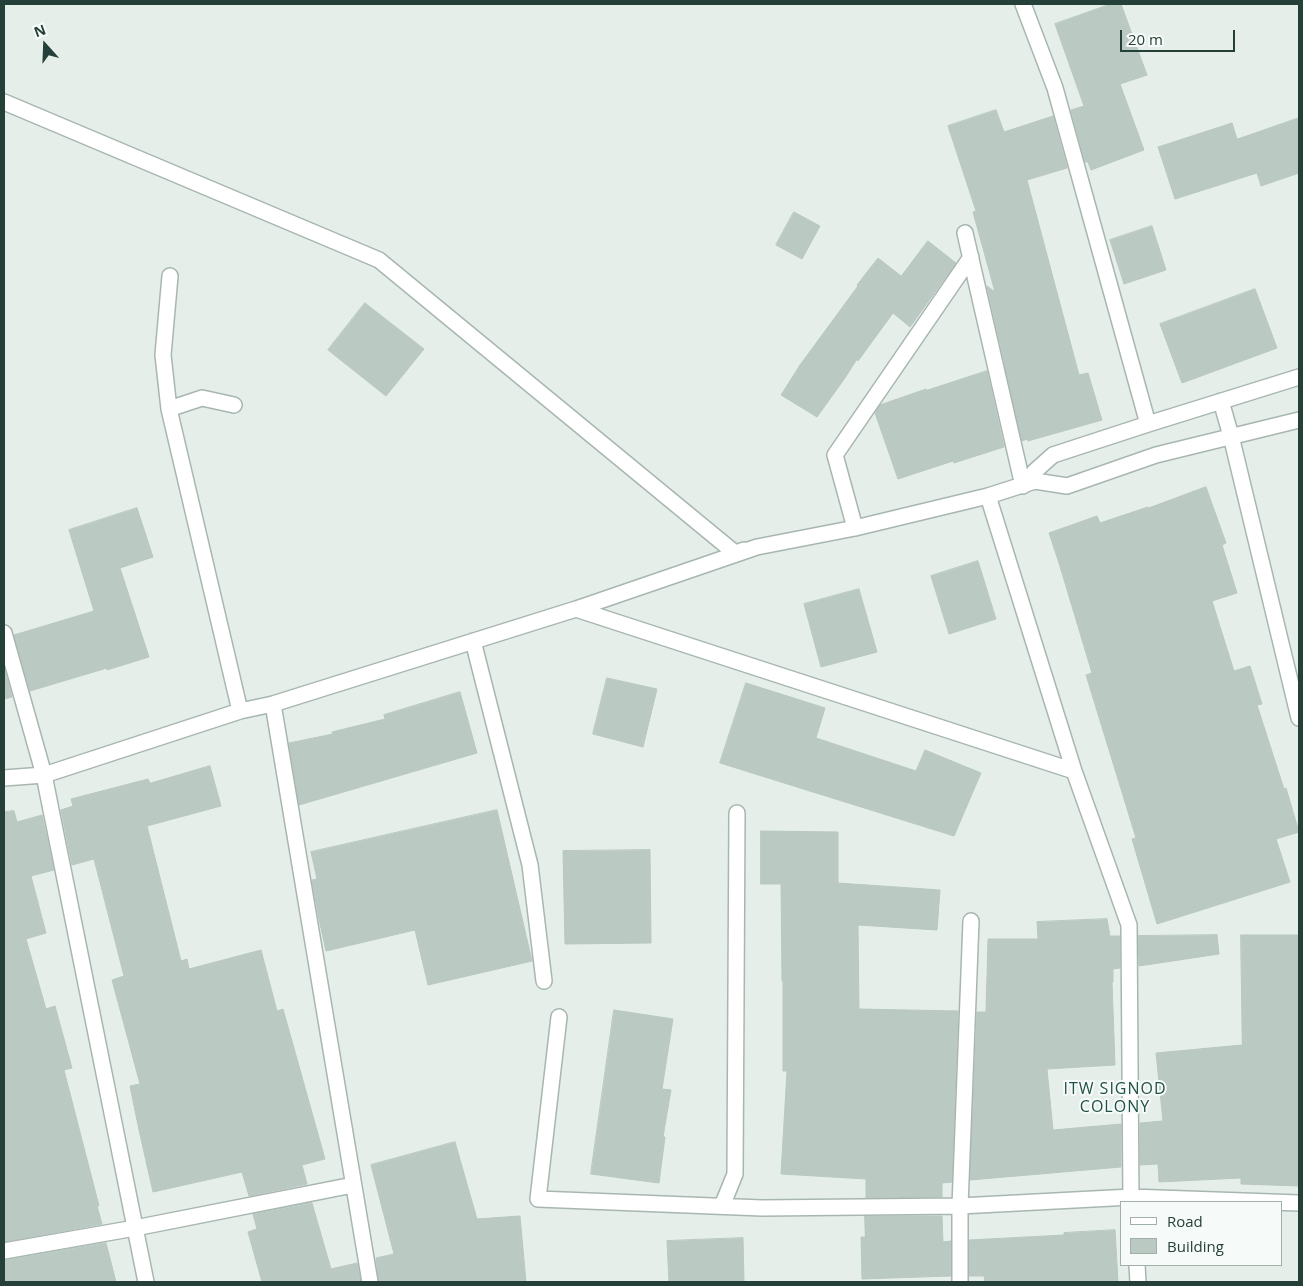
<!DOCTYPE html>
<html>
<head>
<meta charset="utf-8">
<style>
	body { margin:0 }
	#map { position:relative; width:1303px; height:1286px; overflow:hidden; background:#e6eeea; font-family:"Open Sans",sans-serif }
	canvas { display:block }
	.frame { position:absolute; inset:0; border:5px solid #254039; pointer-events:none }
	.legend { position:absolute; left:1120px; top:1201px; width:162px; height:65px; box-sizing:border-box; background:#f6faf8; border:1px solid #a2b0ac; margin:0; padding:6px 9px; list-style:none; font-size:15px; color:#254039 }
	.legend li { display:flex; align-items:center; gap:10px; height:25px }
	.legend b { width:25px; border:1px solid #a2b0ac }
	.north { position:absolute; left:20px; top:20px; width:50px; height:50px; -webkit-text-stroke:4px #f6faf8; paint-order:stroke; rotate:340deg; font-size:14px; font-weight:700; line-height:20px; text-align:center; color:#254039 }
	.north::after { content:''; display:block; margin:auto; width:18px; height:22px; background:#254039; clip-path:polygon(50% 0,100% 100%,50% 72%,0 100%) }
	.scale { position:absolute; left:1120px; top:30px; width:115px; height:22px; box-sizing:border-box; border:2px solid #254039; border-top:0; padding-left:6px; font-size:15px; line-height:18px; white-space:nowrap; color:#254039; -webkit-text-stroke:4px #f6faf8; paint-order:stroke }
</style>
</head>
<body>
<div id="map">
<canvas width="1303" height="1286"></canvas>
<div class="frame"></div>
<ul class="legend">
<li><b style="height:6px;background:#fff"></b>Road</li>
<li><b style="height:14px;background:#bbc9c3"></b>Building</li>
</ul>
<div class="north">N</div>
<div class="scale">20 m</div>
</div>
<script>
const ctx = document.querySelector('canvas').getContext('2d');
ctx.lineJoin = 'round';
function paint(path, color) { ctx.fillStyle = color; ctx.fill(path, 'evenodd'); }
function trace(path, color, width, dash) { ctx.strokeStyle = color; ctx.lineWidth = width; ctx.lineCap = dash ? 'butt' : 'round'; ctx.setLineDash(dash || []); ctx.stroke(path); }
function label(font, color, halo, rows, align = 'center') {
  ctx.font = font + ' "Open Sans",sans-serif'; ctx.lineWidth = 4; ctx.setLineDash([]); ctx.textBaseline = 'middle'; ctx.strokeStyle = halo; ctx.fillStyle = color; for (const [text, x, y, turn = 0] of rows) {
    ctx.save(); ctx.translate(x, y); ctx.rotate((+turn || 0) * Math.PI / 180); ctx.textAlign = isNaN(turn) ? turn : align; if (halo) ctx.strokeText(text, 0, 0); ctx.fillText(text, 0, 0); ctx.restore();
  }
}
const building = new Path2D(`
	M 1111,4 L 1121,4 L 1147,75 L 1120,84 L 1144,150 L 1091,170 L 1088,162 L 1085,162 L 1071,110 L 1084,106 L 1055,24 Z
	M 996,110 L 1004,132 L 1053,116 L 1067,168 L 1027,180 L 1079,375 L 1088,373 L 1102,420 L 1028,441 L 1027,439 L 1022,441 L 987,286 L 995,292 L 973,212 L 976,211 L 948,126 Z
	M 1299,118 L 1299,173 L 1261,186 L 1257,173 L 1175,199 L 1158,147 L 1232,123 L 1237,139 Z
	M 794,212 L 820,226 L 802,259 L 776,245 Z
	M 1152,226 L 1166,270 L 1124,284 L 1110,240 Z
	M 928,241 L 956,263 L 910,327 L 893,313 L 858,361 L 857,359 L 845,378 L 817,417 L 781,395 L 800,365 L 858,286 L 857,285 L 878,258 L 901,276 Z
	M 1255,289 L 1277,348 L 1182,383 L 1160,324 Z
	M 365,303 L 424,349 L 386,396 L 328,350 Z
	M 987,371 L 1004,447 L 954,463 L 953,461 L 898,479 L 875,413 L 880,405 L 926,389 L 927,390 Z
	M 1206,487 L 1226,543 L 1222,545 L 1237,593 L 1212,601 L 1234,671 L 1250,666 L 1262,704 L 1257,705 L 1284,789 L 1286,788 L 1299,832 L 1276,839 L 1290,882 L 1157,924 L 1132,839 L 1136,838 L 1086,675 L 1092,673 L 1059,563 L 1049,533 L 1097,516 L 1100,523 L 1148,507 L 1148,508 Z
	M 137,508 L 153,557 L 120,568 L 149,657 L 107,670 L 107,668 L 30,691 L 14,635 L 94,611 L 69,530 Z
	M 978,561 L 996,619 L 949,634 L 931,576 Z
	M 859,589 L 877,652 L 821,667 L 804,604 Z
	M 4,667 L 12,697 L 4,699 Z
	M 607,678 L 657,689 L 643,747 L 593,734 Z
	M 746,683 L 825,708 L 816,738 L 916,771 L 925,750 L 981,773 L 954,836 L 720,763 Z
	M 460,692 L 477,753 L 299,805 L 289,743 L 333,734 L 332,732 L 385,719 L 384,715 Z
	M 210,766 L 221,806 L 147,826 L 181,961 L 187,959 L 189,969 L 261,950 L 277,1011 L 283,1009 L 325,1159 L 302,1165 L 307,1184 L 249,1196 L 242,1172 L 153,1192 L 139,1130 L 130,1086 L 140,1084 L 112,980 L 124,976 L 94,859 L 72,865 L 61,810 L 73,806 L 71,799 L 148,779 L 150,783 Z
	M 497,810 L 532,961 L 428,985 L 415,930 L 326,951 L 319,919 L 312,880 L 317,879 L 311,852 Z
	M 14,811 L 17,822 L 42,815 L 54,870 L 31,876 L 46,933 L 26,939 L 46,1009 L 55,1006 L 72,1068 L 64,1070 L 99,1206 L 97,1206 L 102,1224 L 4,1242 L 4,812 Z
	M 761,831 L 838,832 L 838,883 L 940,890 L 937,930 L 858,925 L 859,1009 L 958,1011 L 952,1182 L 942,1183 L 942,1197 L 866,1198 L 866,1179 L 781,1174 L 787,1071 L 783,1071 L 783,981 L 782,981 L 781,884 L 761,884 Z
	M 650,850 L 651,943 L 565,944 L 563,851 Z
	M 1107,919 L 1110,936 L 1120,936 L 1120,968 L 1113,969 L 1113,982 L 1112,982 L 1115,1065 L 1047,1069 L 1053,1130 L 1121,1124 L 1121,1167 L 970,1180 L 977,1012 L 986,1012 L 988,939 L 1038,939 L 1037,922 Z
	M 1217,935 L 1219,954 L 1139,966 L 1138,936 Z
	M 1241,935 L 1299,935 L 1299,1186 L 1241,1184 L 1241,1178 L 1159,1182 L 1158,1164 L 1140,1165 L 1140,1123 L 1163,1121 L 1156,1053 L 1242,1045 Z
	M 614,1010 L 673,1019 L 662,1089 L 671,1090 L 663,1137 L 665,1137 L 659,1183 L 591,1174 Z
	M 455,1142 L 477,1219 L 520,1216 L 526,1282 L 379,1282 L 376,1258 L 394,1254 L 371,1165 Z
	M 312,1203 L 331,1269 L 357,1263 L 361,1282 L 262,1282 L 248,1232 L 257,1229 L 253,1214 Z
	M 865,1216 L 942,1216 L 943,1242 L 951,1241 L 951,1276 L 862,1279 L 861,1237 L 865,1237 Z
	M 1115,1230 L 1118,1282 L 985,1282 L 984,1276 L 969,1276 L 969,1240 L 1064,1235 L 1064,1233 Z
	M 743,1238 L 744,1282 L 669,1282 L 667,1241 Z
	M 106,1243 L 116,1282 L 4,1282 L 4,1260 Z`);
paint(building, '#bbc9c3');
trace(building, '#b8c8c1', 1);
const minor = new Path2D(`
	M 1023,4 L 1055,88 L 1148,424
	M 4,102 L 379,260 L 735,553 L 744,550
	M 965,233 L 1023,486
	M 170,276 L 163,355 L 169,409 L 240,711
	M 1221,401 L 1231,436 L 1299,718
	M 169,409 L 202,398 L 234,405
	M 1035,481 L 1034,472 L 1053,455 L 1148,424 L 1299,377
	M 988,496 L 1074,771 L 1129,925 L 1131,1202
	M 855,528 L 835,455 L 971,257
	M 576,609 L 1074,771
	M 4,633 L 44,775 L 146,1282
	M 473,641 L 530,865 L 544,981
	M 273,704 L 370,1282
	M 4,778 L 44,775 L 240,711 L 273,704 L 576,609 L 757,547 L 855,528 L 988,496 L 1035,481 L 1067,486 L 1156,455 L 1299,420
	M 559,1017 L 538,1199 L 762,1208 L 960,1206 L 1131,1197 L 1299,1203
	M 722,1206 L 735,1174 L 737,813
	M 4,1251 L 135,1228 L 353,1185
	M 1137,1265 L 1138,1282
	M 960,1282 L 960,1206 L 971,921`);
trace(minor, '#a8b6b1', 18);
trace(minor, '#fff', 15);
ctx.letterSpacing = '1px';
label('16px', '#215247', '#f6faf8', [
	["ITW SIGNOD",1115,1089],
	["COLONY",1115,1107]
]);
ctx.letterSpacing = '0px';
</script>
</body>
</html>
